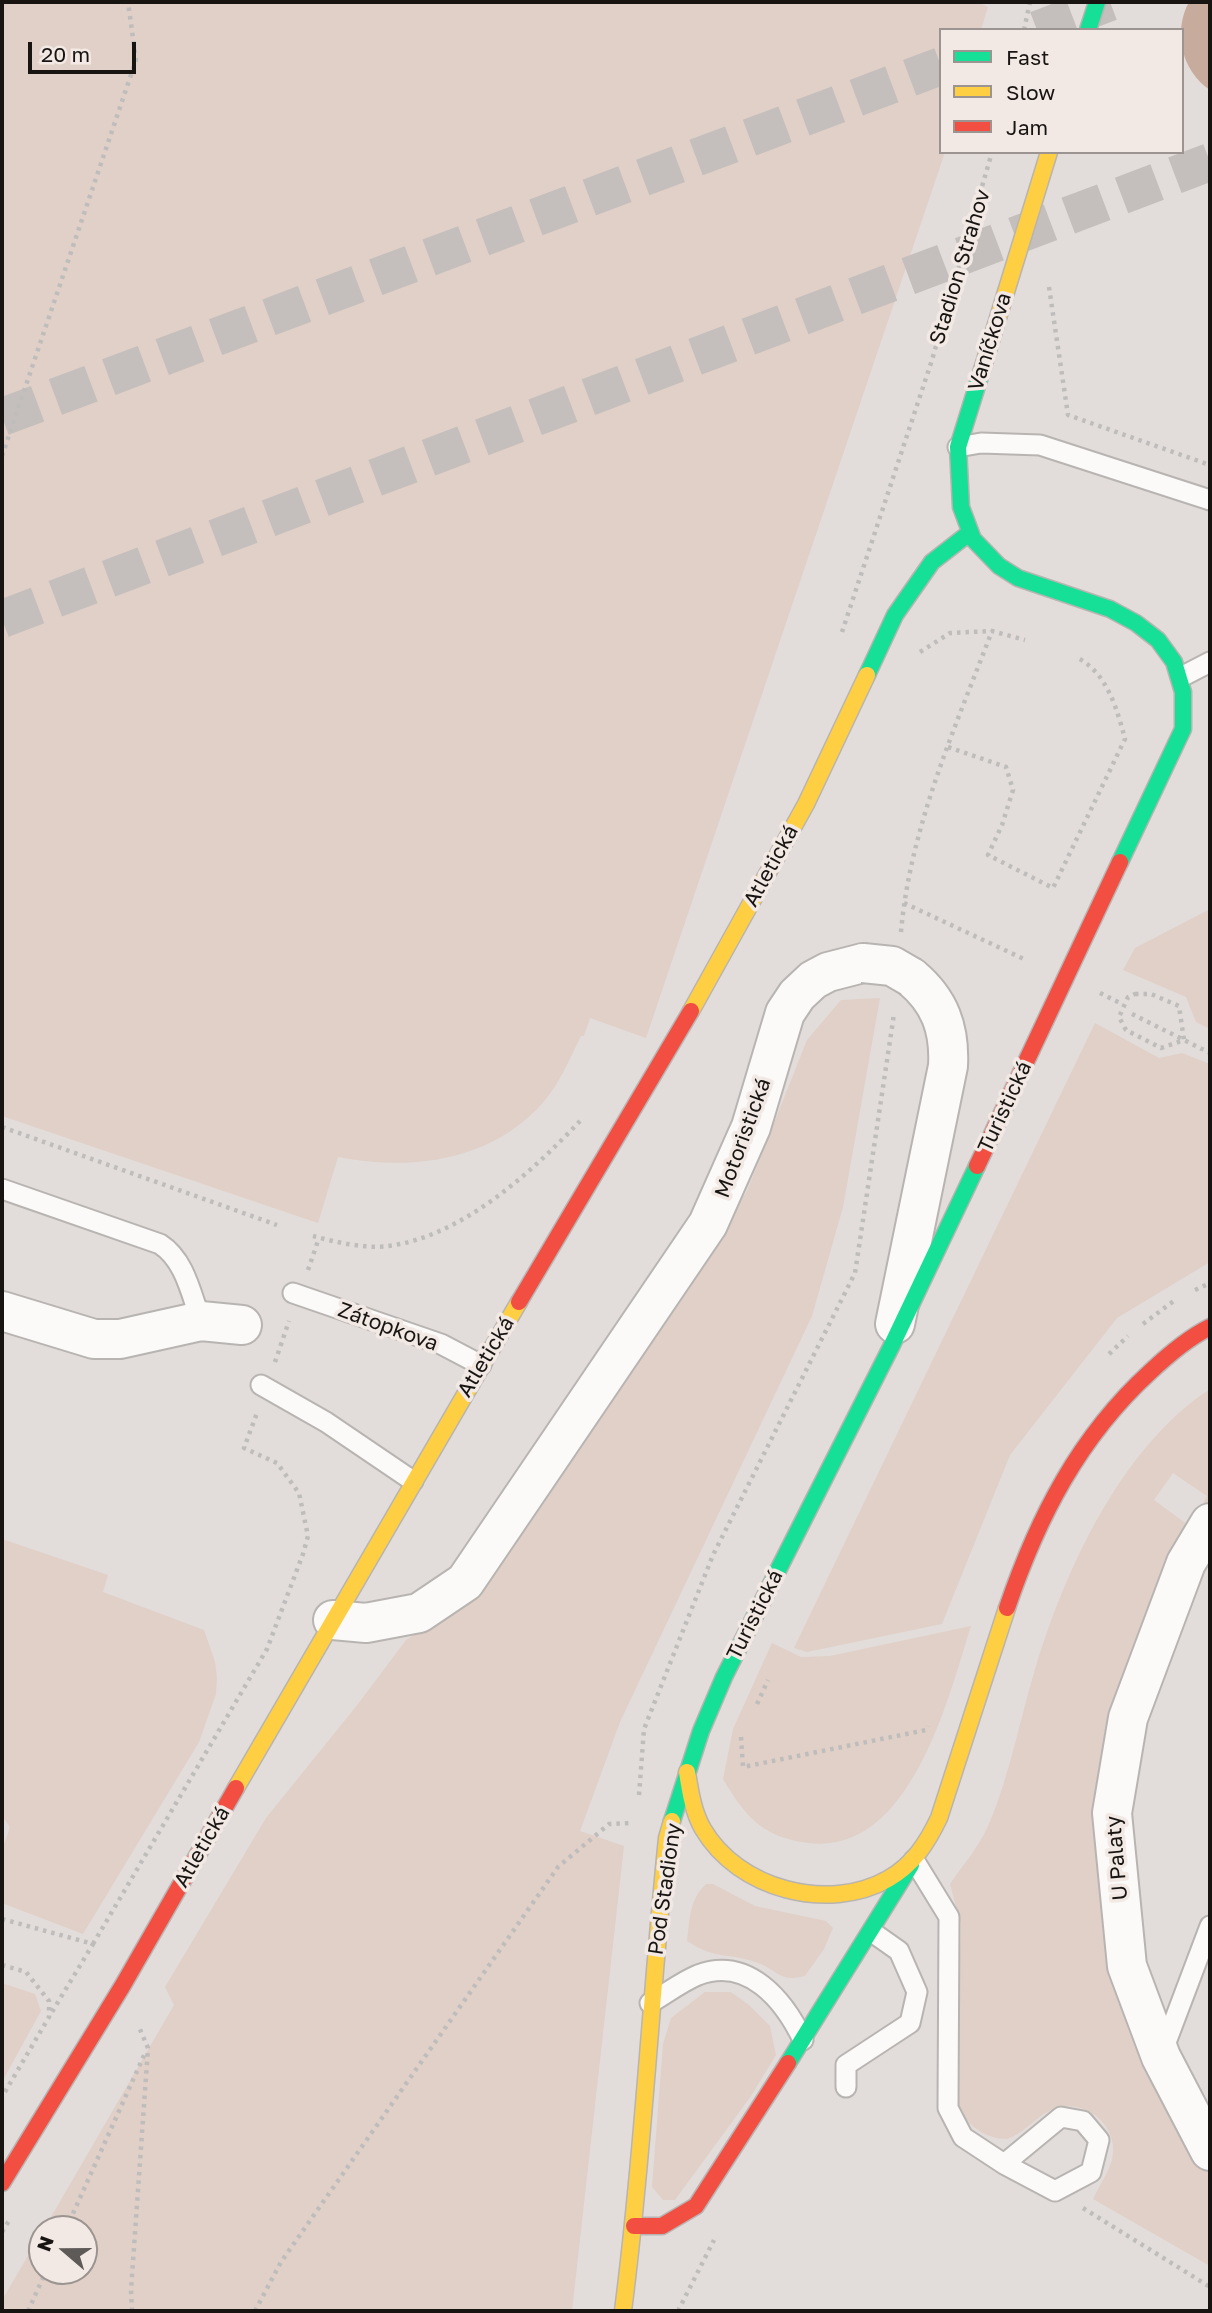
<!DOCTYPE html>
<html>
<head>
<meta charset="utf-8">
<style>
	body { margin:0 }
	#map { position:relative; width:1212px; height:2313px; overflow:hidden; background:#e2ddda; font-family:"Golos Text",sans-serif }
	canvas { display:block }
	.frame { position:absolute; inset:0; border:4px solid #171412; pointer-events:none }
	.legend { position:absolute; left:939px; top:28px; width:245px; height:126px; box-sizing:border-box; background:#f3e9e4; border:2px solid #9b9490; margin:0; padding:9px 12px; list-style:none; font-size:21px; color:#171412 }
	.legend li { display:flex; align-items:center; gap:14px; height:35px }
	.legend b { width:35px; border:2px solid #9b9490 }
	.north { position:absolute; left:28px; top:2215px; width:70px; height:70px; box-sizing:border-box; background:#f3e9e4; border:2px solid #9b9490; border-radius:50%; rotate:290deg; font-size:19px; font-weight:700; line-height:28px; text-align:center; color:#171412 }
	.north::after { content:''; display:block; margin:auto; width:24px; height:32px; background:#5e5a58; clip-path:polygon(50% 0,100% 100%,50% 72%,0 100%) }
	.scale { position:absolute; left:28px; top:42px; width:108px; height:32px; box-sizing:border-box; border:4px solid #171412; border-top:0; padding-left:9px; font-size:21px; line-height:24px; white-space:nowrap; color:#171412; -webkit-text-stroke:5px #f3e9e4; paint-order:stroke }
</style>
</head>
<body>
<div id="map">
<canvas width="1212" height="2313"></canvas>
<div class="frame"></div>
<ul class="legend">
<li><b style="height:9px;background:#16e098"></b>Fast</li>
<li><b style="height:9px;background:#ffcf43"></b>Slow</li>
<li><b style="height:9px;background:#f24e42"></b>Jam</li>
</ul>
<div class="north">N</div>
<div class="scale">20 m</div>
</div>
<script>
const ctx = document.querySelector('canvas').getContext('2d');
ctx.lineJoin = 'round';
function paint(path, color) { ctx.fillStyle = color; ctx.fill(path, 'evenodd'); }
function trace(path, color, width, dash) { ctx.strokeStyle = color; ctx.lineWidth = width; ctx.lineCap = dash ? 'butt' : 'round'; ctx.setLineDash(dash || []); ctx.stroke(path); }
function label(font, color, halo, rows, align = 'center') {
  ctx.font = font + ' "Golos Text",sans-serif'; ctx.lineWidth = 7; ctx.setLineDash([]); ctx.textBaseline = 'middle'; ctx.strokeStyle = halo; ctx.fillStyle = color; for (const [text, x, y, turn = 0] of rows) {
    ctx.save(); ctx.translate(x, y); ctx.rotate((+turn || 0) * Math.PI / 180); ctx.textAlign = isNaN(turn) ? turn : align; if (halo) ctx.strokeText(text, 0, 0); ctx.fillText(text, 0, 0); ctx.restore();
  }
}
paint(new Path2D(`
	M 2,2 L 978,2 L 988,7 L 981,30 L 941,30 L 941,152 L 945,152 L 646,1038 L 590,1018 L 584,1036 L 581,1036 C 569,1060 559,1085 541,1105 C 488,1162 410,1171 338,1157 L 318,1223 L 2,1116 Z
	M 1210,909 L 1210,1029 L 1196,1022 L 1186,997 L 1123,970 L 1135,948 Z
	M 880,998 L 843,1207 L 812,1316 L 620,1722 L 580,1831 L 624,1846 L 572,2311 L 2,2311 L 2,2300 L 42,2232 L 42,2271 L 84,2271 L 84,2229 L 44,2229 L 174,2005 L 165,1987 L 266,1818 L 358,1704 L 406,1640 L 472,1598 L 747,1191 L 807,1040 L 841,1000 Z
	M 1095,1023 L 1159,1058 L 1182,1053 L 1210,1064 L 1210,1262 L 1117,1318 L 1010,1455 L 942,1624 L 807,1652 L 794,1648 Z
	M 1210,1389 L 1210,1502 L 1206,1509 L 1202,1506 L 1207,1496 L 1173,1473 L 1154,1500 L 1188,1525 L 1111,1746 L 1158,2074 L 1210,2174 L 1210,2266 L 1093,2199 C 1099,2186 1108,2173 1112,2160 C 1120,2128 1088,2099 1057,2108 C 1038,2113 1026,2133 1007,2139 C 983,2139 961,2121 955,2099 L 961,1925 L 950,1884 C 962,1866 979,1847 988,1826 C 1009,1778 1019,1723 1034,1673 C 1064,1572 1120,1448 1210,1389 Z
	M 2,1539 L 108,1575 L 103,1592 L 204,1630 L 215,1662 L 217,1678 L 216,1694 L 199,1742 L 83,1934 L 2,1903 L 2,1850 L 10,1827 L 2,1816 Z
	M 971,1626 C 948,1699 910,1856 808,1843 C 762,1837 745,1816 723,1779 L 733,1729 L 772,1643 L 801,1657 L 830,1656 Z
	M 706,1884 L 713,1884 L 755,1906 L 826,1921 L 833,1928 L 824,1949 L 805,1976 C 778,1983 778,1969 755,1962 C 726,1952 716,1960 687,1941 C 690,1919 689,1900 706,1884 Z
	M 2,1983 L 35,1994 L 41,2011 L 2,2082 Z
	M 705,1992 L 731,1992 L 749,2005 L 770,2026 L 776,2055 L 751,2096 L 675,2200 L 663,2200 L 652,2187 L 663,2044 L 671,2018 Z`), '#e0d0c7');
paint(new Path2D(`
	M 1189,2 L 1210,2 L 1210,90 C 1181,71 1173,31 1189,2 Z`), '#c7ac9e');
trace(new Path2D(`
	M 1037,30 L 1110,2
	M 2,417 L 941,66
	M 2,619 L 1210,162`), '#c4bfbc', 38, [38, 19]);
const lane = new Path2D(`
	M 958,447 L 981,443 L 1040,445 L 1210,500
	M 1183,676 L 1210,662
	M 2,1189 L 160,1244 C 185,1260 191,1294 201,1321
	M 293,1293 L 441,1344 L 481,1365
	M 261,1385 L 326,1422 L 413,1481
	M 914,1860 L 949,1917 L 948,2108 L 963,2137 L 1004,2164 L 1055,2191 L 1091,2172 L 1099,2140 L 1083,2121 L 1061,2117 L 1004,2164
	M 650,2003 C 666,1994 681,1982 698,1975 C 748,1956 784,2000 803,2040
	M 1162,2053 L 1210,1926
	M 846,2087 L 846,2065 L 910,2023 L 917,1992 L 899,1951 L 872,1932`);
const street = new Path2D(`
	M 2,1311 L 94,1339 L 120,1339 L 201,1321 L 242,1325
	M 895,1324 L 948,1066 C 950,1029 940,1001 911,977
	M 1210,1523 L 1186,1563 L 1128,1718 L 1112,1813 L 1127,1966 L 1161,2057 L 1210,2151
	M 333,1620 L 366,1623 L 419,1613 L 465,1582 L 708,1224 L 751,1127 L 785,1013 L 797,995 L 813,980 L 828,972 L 863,963`);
const fast = new Path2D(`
	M 1088,30 L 1097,2
	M 982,370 L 958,447 L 961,507 L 973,539 L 999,566 L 1018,578 L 1110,609 L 1136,623 L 1158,640 L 1174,662 L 1183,692 L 1183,729 L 1120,862
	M 867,675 L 895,615 L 932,562 L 968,534
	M 672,1821 L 701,1731 L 724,1677 L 891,1347 L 977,1166
	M 788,2063 L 911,1865`);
const slow = new Path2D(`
	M 982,370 L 1049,152
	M 691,1011 L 806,804 L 867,675
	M 687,1772 C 690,1791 693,1812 703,1829 C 738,1889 828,1913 888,1879 C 913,1865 927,1843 939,1818 L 1007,1608
	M 236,1788 L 519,1302
	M 623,2311 C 643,2154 651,1995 667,1838 L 672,1821`);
const jam = new Path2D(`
	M 977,1166 L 1120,862
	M 519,1302 L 691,1011
	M 1007,1608 C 1038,1517 1079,1437 1150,1372 C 1168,1355 1188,1338 1210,1327
	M 2,2183 L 123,1985 L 236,1788
	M 634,2226 L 662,2226 L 696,2206 L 788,2063`);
trace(lane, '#b8b4b2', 23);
trace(street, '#b8b4b2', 42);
trace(fast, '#b8b4b2', 19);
trace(slow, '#b8b4b2', 19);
trace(jam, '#b8b4b2', 19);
trace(new Path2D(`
	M 1024,30 L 1030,2
	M 1049,287 L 1068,415 L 1210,465
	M 2,456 L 136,60 L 128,2
	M 842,632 L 932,360 L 992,152
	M 920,652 L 950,633 L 992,631 L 1025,640
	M 948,747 L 1006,767 L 1013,790 L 1002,825 L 988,855 L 1053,888 L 1125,739 C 1117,709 1107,672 1076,657
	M 904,903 L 1026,960
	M 901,932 C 910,828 955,728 992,631
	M 1100,993 L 1122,1004
	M 1135,994 L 1151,994 L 1179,1006 L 1184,1040 L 1161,1048 L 1126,1030 L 1119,1017 L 1128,997 Z
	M 1132,1014 L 1210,1053
	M 2,1127 L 277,1225
	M 313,1236 C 335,1242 365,1249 388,1246 C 461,1237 531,1173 580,1121
	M 308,1270 L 319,1238
	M 1195,1290 L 1210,1283
	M 1143,1324 L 1175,1300
	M 1109,1354 L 1128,1336
	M 275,1362 L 289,1321
	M 757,1704 L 768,1680
	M 741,1737 L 743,1767 L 926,1730 L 928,1726
	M 639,1795 L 644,1729 L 713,1555 L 855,1273 L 894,1014
	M 2,1919 L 93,1944 L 49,2017
	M 93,1944 L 267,1649 L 303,1554 L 308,1536 L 299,1493 L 277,1463 L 244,1448 L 257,1413
	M 2,1965 L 26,1972 L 49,2001 L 49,2017 L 2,2097
	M 1083,2208 L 1210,2287
	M 66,2229 L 146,2051
	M 2,2232 L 10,2219
	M 28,2311 L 46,2271
	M 132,2311 L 131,2290 L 148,2048 L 139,2027
	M 255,2311 L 281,2262 L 558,1867 L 609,1824 L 632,1823
	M 678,2311 L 714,2240`), '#bfbdbc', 4.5, [3.5, 5]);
trace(lane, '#fbfaf9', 19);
trace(street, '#fbfaf9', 38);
trace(fast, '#16e098', 16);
trace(slow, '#ffcf43', 16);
trace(jam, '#f24e42', 16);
const streetBridge = new Path2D(`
	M 863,963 L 892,966 L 911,977`);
trace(streetBridge, '#b8b4b2', 42, []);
trace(streetBridge, '#fbfaf9', 38);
label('21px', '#171412', '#f3e9e4', [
	["Stadion Strahov",960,267,-73],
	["Vaníčkova",990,342,-73],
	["Atletická",771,866,-61],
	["Turistická",1005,1107,-65],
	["Motoristická",743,1138,-70],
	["Zátopkova",388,1327,20],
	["Atletická",486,1357,-59],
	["Turistická",755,1615,-63],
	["Atletická",202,1847,-60],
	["U Palaty",1117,1858,-95],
	["Pod Stadiony",665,1889,-82]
]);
</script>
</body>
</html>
